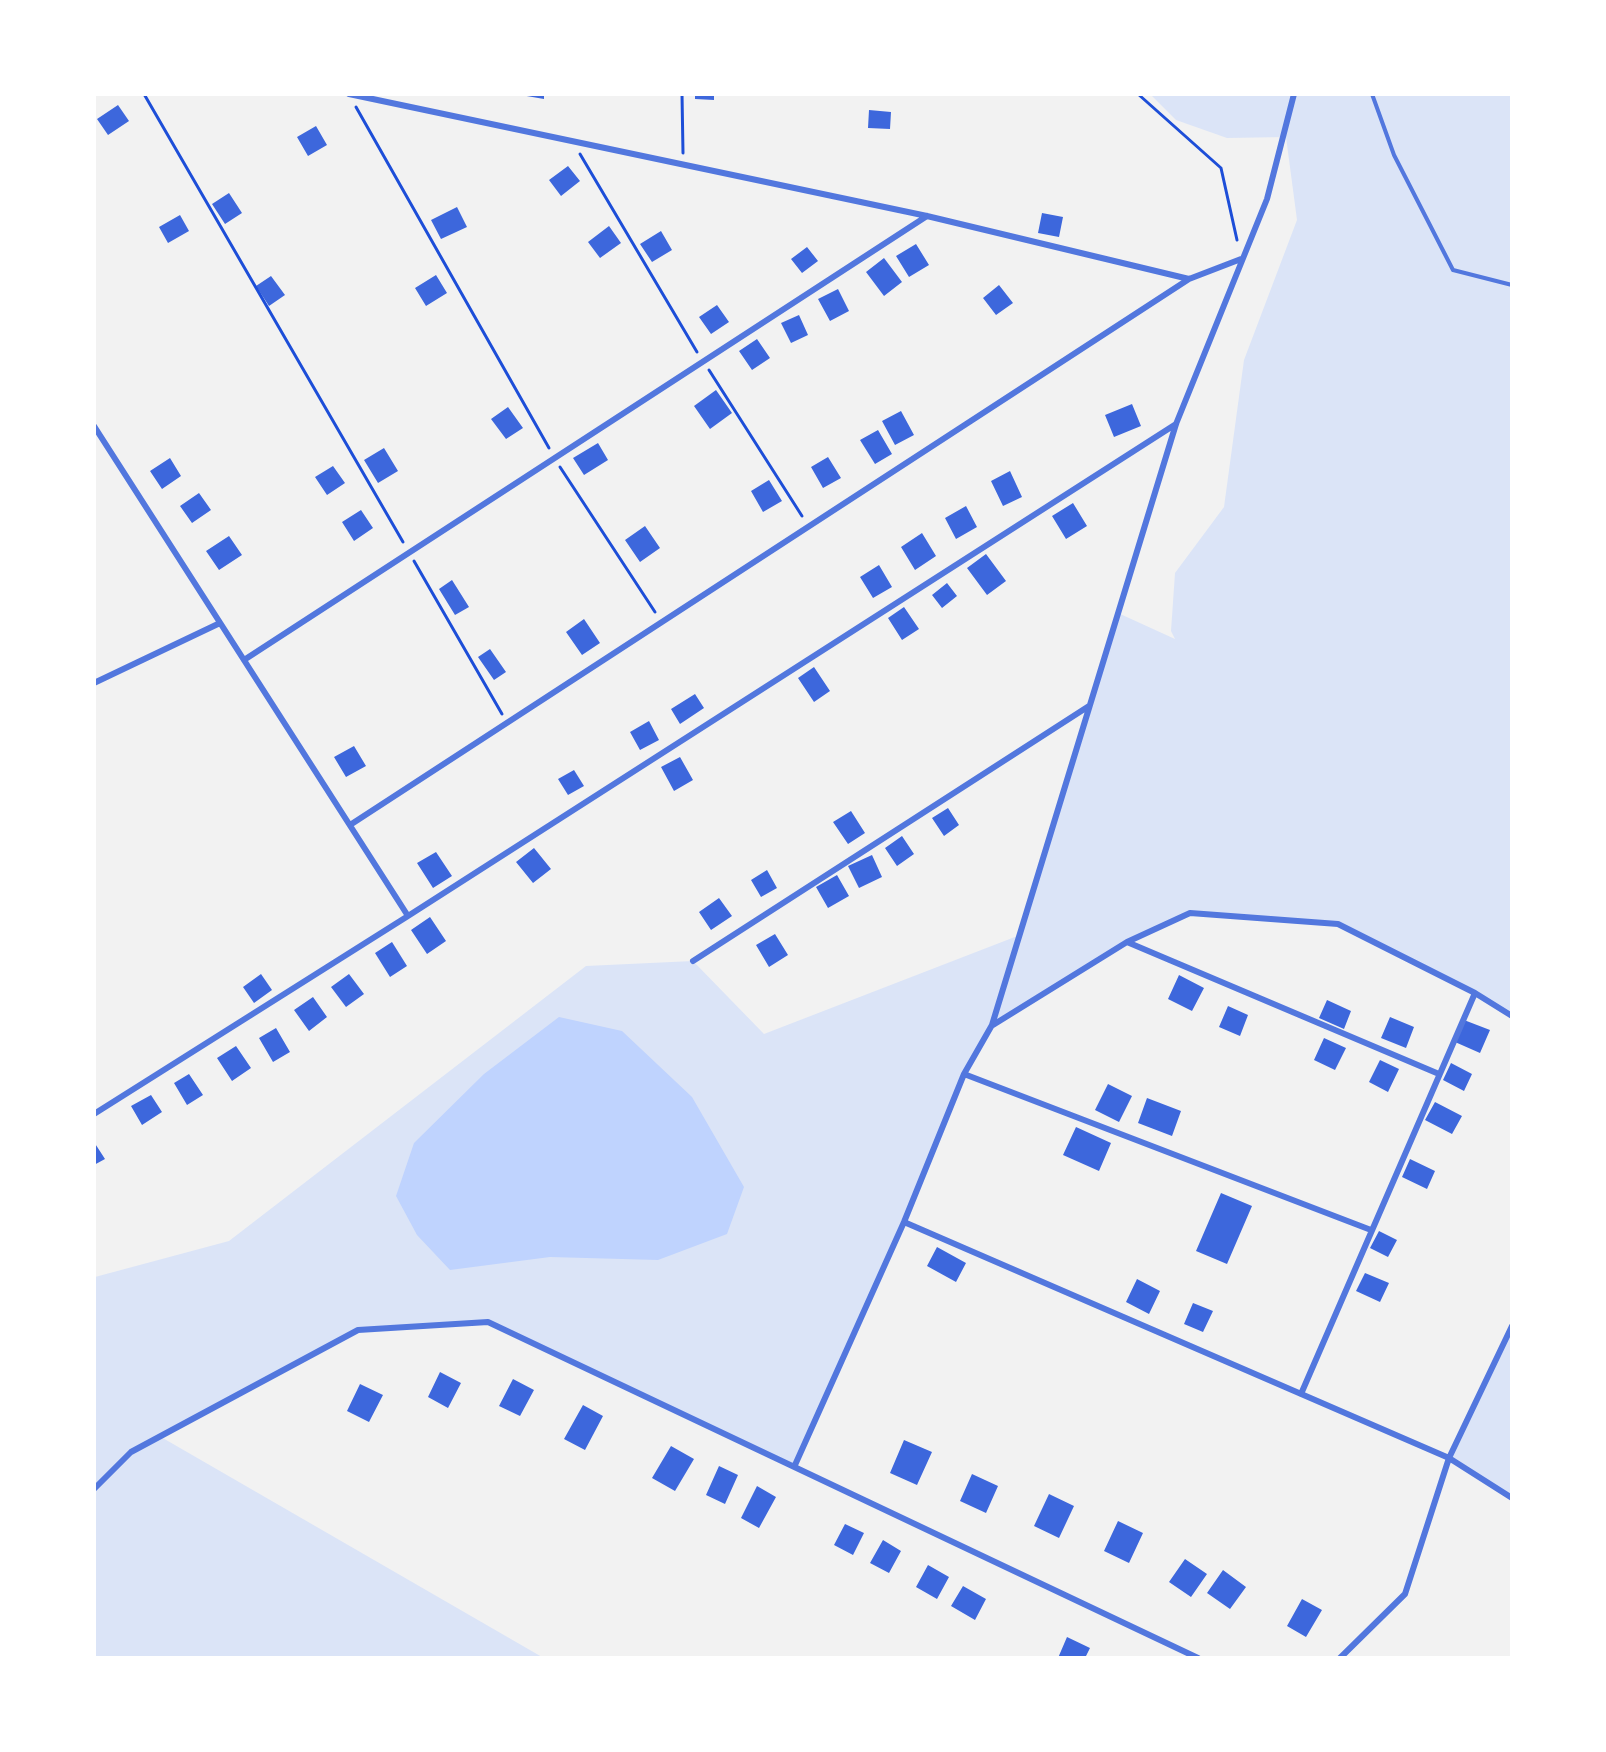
<!DOCTYPE html>
<html>
<head>
<meta charset="utf-8">
<style>
	body { margin:0 }
	#map { position:relative; width:1606px; height:1752px; overflow:hidden; background:#f2f2f2; font-family:Spectral,serif }
	canvas { display:block }
	.frame { position:absolute; inset:0; border:96px solid #fff; pointer-events:none }
</style>
</head>
<body>
<div id="map">
<canvas width="1606" height="1752"></canvas>
<div class="frame"></div>
</div>
<script>
const ctx = document.querySelector('canvas').getContext('2d');
ctx.lineJoin = 'round';
function paint(path, color) { ctx.fillStyle = color; ctx.fill(path, 'evenodd'); }
function trace(path, color, width, dash) { ctx.strokeStyle = color; ctx.lineWidth = width; ctx.lineCap = dash ? 'butt' : 'round'; ctx.setLineDash(dash || []); ctx.stroke(path); }
paint(new Path2D(`
	M 1151,95 L 1511,95 L 1511,1016 L 1475,993 L 1338,924 L 1190,913 L 1127,942 L 992,1025 L 964,1074 L 904,1222 L 795,1465 L 488,1322 L 358,1330 L 161,1437 L 542,1657 L 95,1658 L 95,1277 L 229,1241 L 586,966 L 693,961 L 764,1034 L 1020,935 L 1118,613 L 1175,639 L 1171,631 L 1175,573 L 1224,507 L 1244,360 L 1297,220 L 1286,137 L 1227,138 L 1176,120 Z
	M 1511,1326 L 1511,1498 L 1449,1458 Z`), '#dbe4f7');
paint(new Path2D(`
	M 559,1017 L 622,1031 L 692,1097 L 744,1187 L 727,1234 L 658,1260 L 550,1257 L 450,1270 L 417,1235 L 396,1196 L 414,1143 L 484,1074 Z`), '#bfd3fe');
paint(new Path2D(`
	M 515,94 L 544,94 L 544,99 Z
	M 695,94 L 714,94 L 714,100 L 695,99 Z
	M 118,105 L 129,121 L 108,135 L 97,119 Z
	M 869,110 L 891,112 L 890,129 L 868,128 Z
	M 316,126 L 327,145 L 308,156 L 297,137 Z
	M 568,166 L 580,181 L 561,196 L 549,180 Z
	M 229,193 L 242,213 L 225,224 L 212,204 Z
	M 457,207 L 467,227 L 441,239 L 431,220 Z
	M 1042,213 L 1063,217 L 1059,237 L 1038,233 Z
	M 180,215 L 189,231 L 168,243 L 159,227 Z
	M 609,226 L 621,243 L 600,258 L 588,242 Z
	M 661,231 L 672,250 L 652,262 L 640,244 Z
	M 916,244 L 929,265 L 909,277 L 896,256 Z
	M 807,247 L 818,261 L 802,273 L 791,259 Z
	M 884,258 L 902,282 L 884,296 L 866,272 Z
	M 436,275 L 447,293 L 426,306 L 415,288 Z
	M 271,276 L 285,295 L 269,306 L 256,286 Z
	M 999,285 L 1013,303 L 996,315 L 983,298 Z
	M 838,289 L 849,311 L 830,321 L 818,299 Z
	M 717,305 L 729,322 L 711,334 L 699,317 Z
	M 799,315 L 808,335 L 791,343 L 781,323 Z
	M 757,339 L 770,358 L 752,370 L 739,351 Z
	M 716,390 L 732,413 L 710,429 L 694,406 Z
	M 1132,404 L 1141,426 L 1114,437 L 1105,415 Z
	M 508,407 L 523,428 L 506,439 L 491,419 Z
	M 901,411 L 914,435 L 895,445 L 882,421 Z
	M 878,430 L 892,454 L 875,464 L 860,440 Z
	M 598,443 L 608,460 L 584,475 L 573,458 Z
	M 384,448 L 398,471 L 378,483 L 364,460 Z
	M 828,457 L 841,478 L 823,488 L 811,467 Z
	M 170,458 L 181,476 L 162,489 L 150,471 Z
	M 333,466 L 345,483 L 327,495 L 315,477 Z
	M 1010,471 L 1022,497 L 1003,506 L 991,481 Z
	M 769,480 L 782,501 L 763,512 L 751,491 Z
	M 199,493 L 211,510 L 192,523 L 180,506 Z
	M 1073,503 L 1087,526 L 1066,539 L 1052,516 Z
	M 966,506 L 977,527 L 956,539 L 945,518 Z
	M 361,510 L 373,528 L 354,541 L 342,522 Z
	M 645,526 L 660,548 L 640,562 L 625,540 Z
	M 922,533 L 936,556 L 915,570 L 901,547 Z
	M 229,536 L 242,555 L 219,570 L 206,551 Z
	M 986,554 L 1006,581 L 987,595 L 967,568 Z
	M 879,565 L 892,587 L 873,598 L 860,577 Z
	M 452,580 L 469,607 L 455,615 L 439,589 Z
	M 947,583 L 957,596 L 942,608 L 932,595 Z
	M 904,607 L 919,629 L 902,640 L 888,618 Z
	M 584,619 L 600,643 L 582,655 L 566,632 Z
	M 490,649 L 506,672 L 494,680 L 478,657 Z
	M 814,667 L 830,691 L 814,702 L 798,678 Z
	M 695,694 L 704,708 L 680,724 L 671,709 Z
	M 649,721 L 659,740 L 640,750 L 630,732 Z
	M 354,746 L 366,766 L 346,777 L 334,757 Z
	M 680,757 L 693,780 L 674,791 L 661,767 Z
	M 574,770 L 584,786 L 568,795 L 558,779 Z
	M 948,808 L 959,825 L 944,836 L 932,818 Z
	M 851,811 L 865,833 L 848,844 L 833,822 Z
	M 902,836 L 914,854 L 897,866 L 885,848 Z
	M 534,848 L 551,869 L 533,883 L 516,862 Z
	M 436,852 L 452,876 L 433,888 L 417,863 Z
	M 872,855 L 882,877 L 859,888 L 848,866 Z
	M 767,870 L 777,888 L 761,897 L 751,880 Z
	M 837,875 L 849,896 L 828,908 L 816,887 Z
	M 719,898 L 732,916 L 711,930 L 699,912 Z
	M 430,917 L 446,941 L 427,954 L 411,930 Z
	M 775,934 L 788,955 L 769,967 L 756,945 Z
	M 392,942 L 407,966 L 390,977 L 375,953 Z
	M 261,974 L 272,990 L 254,1003 L 243,987 Z
	M 349,974 L 364,994 L 346,1007 L 331,987 Z
	M 1179,975 L 1204,988 L 1192,1011 L 1168,999 Z
	M 313,997 L 327,1017 L 309,1031 L 294,1010 Z
	M 1327,1000 L 1351,1011 L 1344,1029 L 1319,1018 Z
	M 1228,1006 L 1248,1015 L 1240,1036 L 1219,1027 Z
	M 1390,1017 L 1414,1027 L 1406,1048 L 1381,1038 Z
	M 1464,1020 L 1490,1030 L 1480,1053 L 1455,1042 Z
	M 276,1028 L 290,1052 L 273,1062 L 259,1038 Z
	M 1324,1038 L 1346,1048 L 1335,1070 L 1314,1060 Z
	M 236,1046 L 251,1068 L 232,1081 L 217,1058 Z
	M 1380,1060 L 1399,1069 L 1388,1092 L 1369,1082 Z
	M 1451,1063 L 1472,1074 L 1464,1091 L 1443,1080 Z
	M 189,1074 L 203,1095 L 187,1105 L 174,1083 Z
	M 1108,1084 L 1132,1096 L 1119,1122 L 1095,1110 Z
	M 151,1095 L 162,1112 L 142,1125 L 131,1106 Z
	M 1147,1098 L 1181,1111 L 1172,1136 L 1138,1123 Z
	M 1435,1102 L 1462,1116 L 1452,1134 L 1425,1120 Z
	M 1076,1127 L 1111,1143 L 1099,1171 L 1063,1155 Z
	M 94,1142 L 105,1159 L 94,1165 Z
	M 1410,1159 L 1435,1171 L 1427,1189 L 1402,1177 Z
	M 1221,1193 L 1252,1206 L 1227,1264 L 1196,1251 Z
	M 1379,1231 L 1397,1240 L 1388,1257 L 1370,1248 Z
	M 937,1247 L 966,1263 L 956,1282 L 927,1266 Z
	M 1365,1273 L 1389,1283 L 1380,1302 L 1356,1291 Z
	M 1137,1279 L 1160,1291 L 1149,1314 L 1126,1302 Z
	M 1193,1303 L 1213,1311 L 1203,1332 L 1184,1324 Z
	M 440,1372 L 461,1383 L 448,1408 L 428,1397 Z
	M 513,1379 L 534,1390 L 520,1416 L 499,1406 Z
	M 360,1384 L 383,1395 L 369,1422 L 347,1411 Z
	M 583,1405 L 603,1416 L 585,1450 L 564,1439 Z
	M 904,1440 L 932,1452 L 917,1485 L 890,1473 Z
	M 671,1446 L 694,1459 L 675,1491 L 652,1478 Z
	M 719,1466 L 738,1475 L 725,1504 L 706,1495 Z
	M 972,1474 L 998,1486 L 986,1513 L 960,1501 Z
	M 757,1486 L 776,1497 L 759,1528 L 741,1518 Z
	M 1049,1494 L 1074,1506 L 1059,1538 L 1034,1526 Z
	M 1118,1521 L 1143,1533 L 1129,1563 L 1104,1551 Z
	M 845,1524 L 864,1533 L 853,1555 L 834,1545 Z
	M 883,1540 L 901,1551 L 889,1573 L 870,1563 Z
	M 1185,1559 L 1207,1574 L 1191,1597 L 1169,1582 Z
	M 928,1565 L 949,1577 L 937,1599 L 916,1587 Z
	M 1223,1570 L 1246,1587 L 1230,1609 L 1207,1593 Z
	M 963,1586 L 986,1599 L 975,1620 L 951,1606 Z
	M 1302,1599 L 1322,1610 L 1306,1637 L 1287,1626 Z
	M 1067,1637 L 1090,1648 L 1085,1658 L 1058,1658 Z`), '#3d67dc');
trace(new Path2D(`
	M 144,94 L 403,542
	M 682,94 L 683,153
	M 1138,94 L 1221,168 L 1237,240
	M 356,107 L 549,448
	M 580,154 L 697,352
	M 709,370 L 802,516
	M 560,467 L 655,612
	M 414,561 L 502,714`), '#1d4ed8', 3);
trace(new Path2D(`
	M 1372,94 L 1394,155 L 1453,270 L 1512,285`), '#5277de', 4);
trace(new Path2D(`
	M 349,94 L 927,216 L 1189,279 L 1241,259
	M 94,426 L 408,916
	M 244,660 L 927,216
	M 94,683 L 220,623
	M 350,825 L 1189,279
	M 1127,942 L 1439,1074
	M 693,961 L 1089,706
	M 993,1025 L 1127,942 L 1190,913 L 1338,924 L 1475,993 L 1512,1016
	M 964,1074 L 1371,1230
	M 94,1114 L 408,916 L 1176,424
	M 904,1222 L 1449,1458 L 1512,1498
	M 1301,1394 L 1475,993
	M 795,1465 L 904,1222 L 964,1074 L 992,1025 L 1176,424 L 1267,199 L 1294,94
	M 94,1489 L 131,1452 L 358,1330 L 488,1322 L 1198,1658
	M 1340,1658 L 1405,1594 L 1449,1458 L 1512,1326`), '#5277de', 6);
</script>
</body>
</html>
